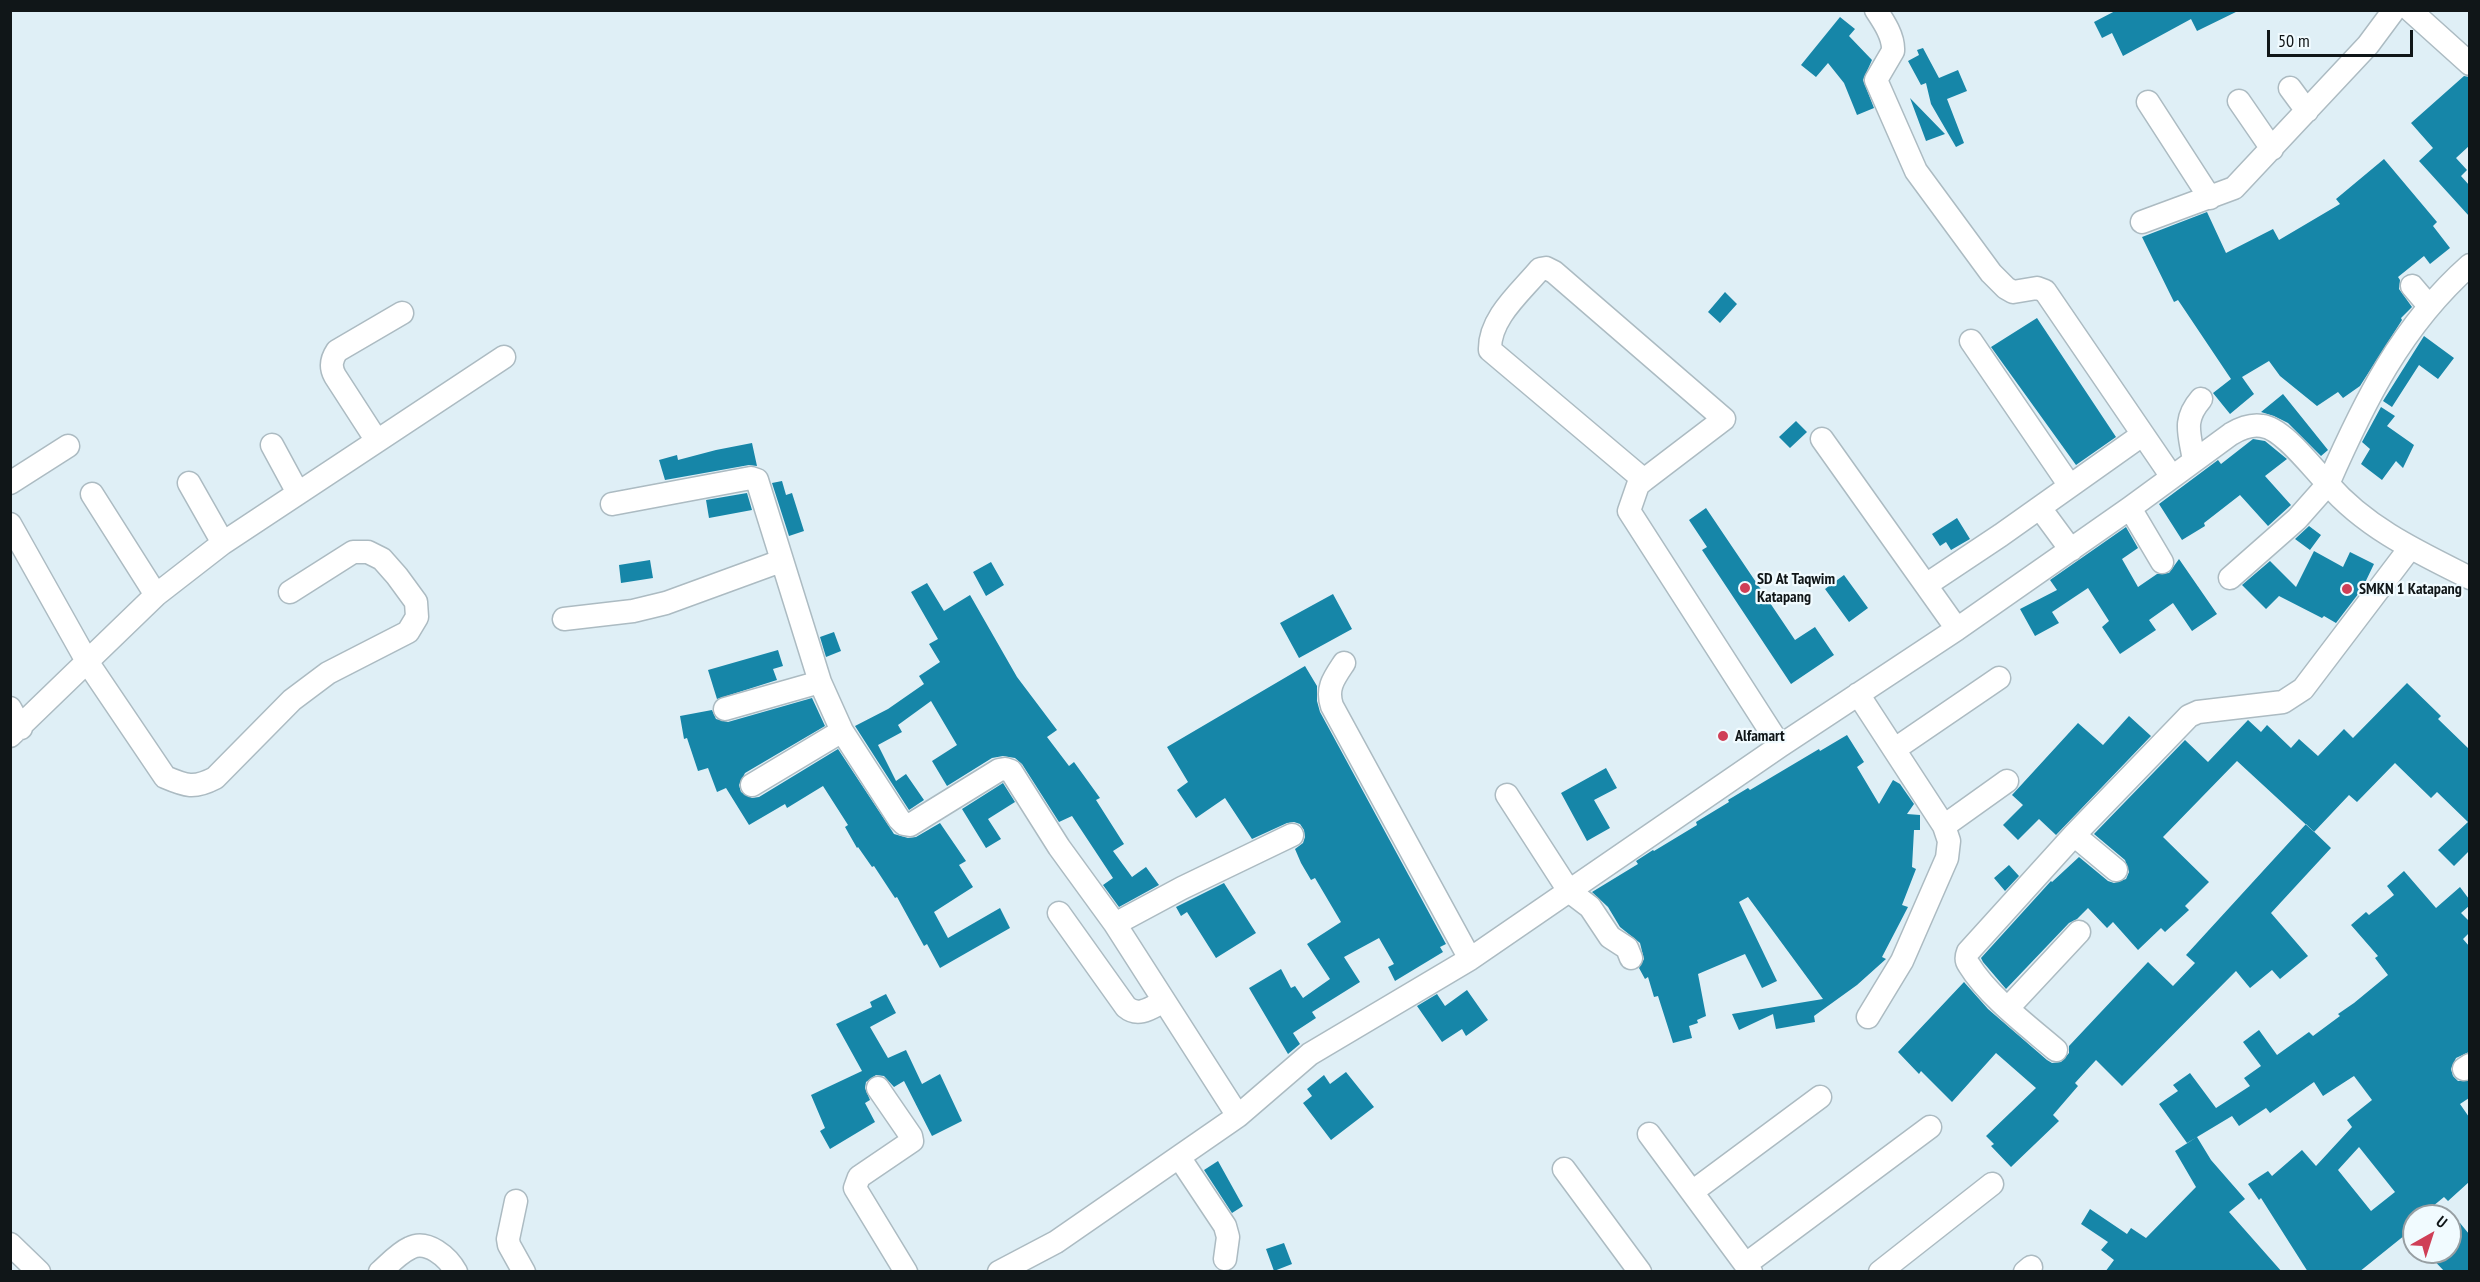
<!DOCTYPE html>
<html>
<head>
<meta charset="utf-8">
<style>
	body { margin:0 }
	#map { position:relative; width:2480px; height:1282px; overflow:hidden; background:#dfeff6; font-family:"PT Sans Narrow",sans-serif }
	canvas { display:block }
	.frame { position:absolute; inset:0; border:12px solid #101618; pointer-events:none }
	.north { position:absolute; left:2402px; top:1204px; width:60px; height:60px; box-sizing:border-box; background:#f1fbff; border:2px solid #979fa3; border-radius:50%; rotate:39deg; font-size:16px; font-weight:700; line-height:24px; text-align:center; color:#101618 }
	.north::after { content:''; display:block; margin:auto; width:21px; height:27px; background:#cf3f57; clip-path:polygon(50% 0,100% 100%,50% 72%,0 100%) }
	.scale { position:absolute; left:2267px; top:30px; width:146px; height:27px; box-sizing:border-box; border:3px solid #101618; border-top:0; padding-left:8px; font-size:18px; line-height:21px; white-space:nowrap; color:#101618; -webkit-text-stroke:4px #f1fbff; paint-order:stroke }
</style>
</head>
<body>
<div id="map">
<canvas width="2480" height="1282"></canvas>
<div class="frame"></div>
<div class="north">U</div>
<div class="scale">50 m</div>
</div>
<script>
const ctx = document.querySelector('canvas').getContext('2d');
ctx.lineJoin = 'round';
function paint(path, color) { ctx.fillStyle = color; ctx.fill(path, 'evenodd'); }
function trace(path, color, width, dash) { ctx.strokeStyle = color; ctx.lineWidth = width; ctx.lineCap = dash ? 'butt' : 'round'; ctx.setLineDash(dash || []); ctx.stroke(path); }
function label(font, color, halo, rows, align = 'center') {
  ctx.font = font + ' "PT Sans Narrow",sans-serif'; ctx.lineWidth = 4.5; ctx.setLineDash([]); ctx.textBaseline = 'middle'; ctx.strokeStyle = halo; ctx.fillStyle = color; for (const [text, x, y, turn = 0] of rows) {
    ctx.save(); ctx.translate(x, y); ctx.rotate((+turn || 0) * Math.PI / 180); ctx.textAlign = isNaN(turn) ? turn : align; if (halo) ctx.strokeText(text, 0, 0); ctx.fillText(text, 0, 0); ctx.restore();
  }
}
paint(new Path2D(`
	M 2117,10 L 2240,10 L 2197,31 L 2191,19 L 2123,56 L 2112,33 L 2102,38 L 2094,22 Z
	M 1840,17 L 1855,29 L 1849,36 L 1872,60 L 1863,80 L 1874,108 L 1857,115 L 1844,83 L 1828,63 L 1816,77 L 1801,65 Z
	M 1923,48 L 1939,78 L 1958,70 L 1967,91 L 1947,99 L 1964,143 L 1956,147 L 1931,104 L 1926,83 L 1921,85 L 1908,61 L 1919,55 L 1917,50 Z
	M 2464,76 L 2469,77 L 2469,146 L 2456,158 L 2467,170 L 2461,176 L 2469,185 L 2469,216 L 2419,161 L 2433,148 L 2411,123 Z
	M 1910,98 L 1945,134 L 1926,141 Z
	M 2384,159 L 2437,222 L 2433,226 L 2450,248 L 2430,264 L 2424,256 L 2398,277 L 2400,280 L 2399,289 L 2412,307 L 2401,318 L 2402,320 L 2360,386 L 2343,398 L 2338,392 L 2317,406 L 2280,376 L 2269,361 L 2242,377 L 2254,394 L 2230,414 L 2213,393 L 2231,379 L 2178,300 L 2174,302 L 2142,237 L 2207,212 L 2226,253 L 2273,229 L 2279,240 L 2340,204 L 2336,199 Z
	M 1725,292 L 1737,304 L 1720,323 L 1708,312 Z
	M 2037,318 L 2116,437 L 2076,465 L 1991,347 Z
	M 2424,336 L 2454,358 L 2438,379 L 2419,365 L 2392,407 L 2383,401 Z
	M 2283,394 L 2328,450 L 2321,456 L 2288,423 L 2274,416 L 2261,412 Z
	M 2381,407 L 2395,416 L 2387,426 L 2414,445 L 2403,468 L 2396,461 L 2382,480 L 2361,464 L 2370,449 L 2362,442 Z
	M 1796,421 L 1807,432 L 1790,448 L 1779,437 Z
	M 2253,439 L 2265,441 L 2287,459 L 2265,476 L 2291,505 L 2268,526 L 2240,495 L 2204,523 L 2205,526 L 2182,540 L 2159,504 L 2218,460 L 2221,464 Z
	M 752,443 L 757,466 L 749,465 L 665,480 L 659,460 L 677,455 L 678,460 L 716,450 Z
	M 782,481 L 786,495 L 792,493 L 804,531 L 789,536 L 772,483 Z
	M 747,493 L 752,510 L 709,518 L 706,500 Z
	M 1706,508 L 1795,640 L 1815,627 L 1834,655 L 1791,684 L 1702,550 L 1707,547 L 1689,520 Z
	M 1957,518 L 1970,539 L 1951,550 L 1946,542 L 1940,546 L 1932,534 Z
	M 2309,526 L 2321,535 L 2310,550 L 2295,539 Z
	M 2126,527 L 2138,548 L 2122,559 L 2138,587 L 2157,574 L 2169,573 L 2179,559 L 2217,614 L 2192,631 L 2173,603 L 2149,620 L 2156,630 L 2120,654 L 2102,627 L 2109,621 L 2088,588 L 2052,612 L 2059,623 L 2035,636 L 2020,609 L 2057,590 L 2050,580 Z
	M 2314,551 L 2343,567 L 2350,552 L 2374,564 L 2362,589 L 2336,623 L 2324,616 L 2322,618 L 2279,596 L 2266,609 L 2242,585 L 2270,561 L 2296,587 Z
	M 650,560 L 653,578 L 621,583 L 619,565 Z
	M 991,562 L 1004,585 L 986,596 L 973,572 Z
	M 1844,575 L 1868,608 L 1849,622 L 1825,589 Z
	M 927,583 L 944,611 L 970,595 L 1017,677 L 1057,730 L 1047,737 L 1069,766 L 1074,762 L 1100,798 L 1096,800 L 1124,844 L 1113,851 L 1132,877 L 1146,867 L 1159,885 L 1119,907 L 1103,885 L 1113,878 L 1072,816 L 1059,822 L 1022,764 L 1015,758 L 1003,756 L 992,758 L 947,786 L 932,761 L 957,745 L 931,701 L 898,725 L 902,732 L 878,745 L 896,781 L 906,774 L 924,800 L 909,810 L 855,726 L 888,709 L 924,684 L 919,676 L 940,662 L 929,644 L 938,639 L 911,592 Z
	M 1333,594 L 1352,629 L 1299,658 L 1280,623 Z
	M 834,632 L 841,651 L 826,657 L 820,637 Z
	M 778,650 L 783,666 L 773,669 L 777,680 L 717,699 L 708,670 Z
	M 1305,666 L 1317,686 L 1317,701 L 1320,712 L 1446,944 L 1440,947 L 1443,952 L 1395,981 L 1388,967 L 1394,964 L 1379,938 L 1344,957 L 1360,982 L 1312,1012 L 1316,1018 L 1293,1033 L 1300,1044 L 1288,1054 L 1249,988 L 1281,969 L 1291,988 L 1295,986 L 1303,998 L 1330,979 L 1307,944 L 1341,922 L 1315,878 L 1311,880 L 1301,863 L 1295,849 L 1303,843 L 1305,837 L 1304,830 L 1300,824 L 1294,822 L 1287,823 L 1252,839 L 1225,798 L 1196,818 L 1177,790 L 1188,782 L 1167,747 Z
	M 2407,683 L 2441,716 L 2438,719 L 2469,749 L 2469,851 L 2454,866 L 2438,850 L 2468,822 L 2437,792 L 2431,798 L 2395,763 L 2357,802 L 2349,795 L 2314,832 L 2237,761 L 2163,837 L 2209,882 L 2185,906 L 2189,910 L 2165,932 L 2161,928 L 2138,950 L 2113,922 L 2107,928 L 2088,908 L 2077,919 L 2069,923 L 2006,989 L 1983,962 L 1981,958 L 2051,881 L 2052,882 L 2079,857 L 2108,881 L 2114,883 L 2126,879 L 2129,872 L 2125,860 L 2094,834 L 2185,740 L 2208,762 L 2248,720 L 2261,732 L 2267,725 L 2291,748 L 2299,739 L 2318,756 L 2344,729 L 2353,738 Z
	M 812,698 L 825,726 L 745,773 L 739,785 L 741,792 L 752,798 L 759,797 L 838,749 L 894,834 L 908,838 L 916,837 L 940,823 L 966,861 L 959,865 L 973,887 L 934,912 L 948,938 L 1000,908 L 1010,928 L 940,968 L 927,944 L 924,946 L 897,897 L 895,898 L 874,866 L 872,867 L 858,847 L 857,848 L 845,827 L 848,825 L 823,786 L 787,808 L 785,804 L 749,825 L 726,788 L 717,792 L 708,768 L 698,771 L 687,738 L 684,739 L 680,716 L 712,710 L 716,719 L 728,722 Z
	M 2129,716 L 2151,736 L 2056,835 L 2039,819 L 2018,840 L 2003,825 L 2023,805 L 2012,795 L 2078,723 L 2103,745 Z
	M 1847,735 L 1864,762 L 1857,767 L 1879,804 L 1893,780 L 1900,784 L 1914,804 L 1907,814 L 1920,815 L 1920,830 L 1914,830 L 1912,867 L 1916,869 L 1902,905 L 1908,907 L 1882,957 L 1886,959 L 1857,985 L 1814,1016 L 1815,1022 L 1776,1029 L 1773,1014 L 1739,1030 L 1732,1014 L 1823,999 L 1748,897 L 1739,902 L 1777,981 L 1762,988 L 1745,954 L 1698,974 L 1706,1016 L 1697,1020 L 1698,1023 L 1689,1026 L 1692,1038 L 1673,1043 L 1658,996 L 1654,997 L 1648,977 L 1645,979 L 1639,968 L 1644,959 L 1640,943 L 1620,927 L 1608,907 L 1592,892 L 1638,864 L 1636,861 L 1653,850 L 1654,851 L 1697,825 L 1696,822 L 1729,802 L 1728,800 L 1748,788 L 1750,790 L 1819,749 L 1820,751 Z
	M 1606,768 L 1617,788 L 1594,800 L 1610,828 L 1587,841 L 1561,793 Z
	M 1003,783 L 1015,802 L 988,819 L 1001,839 L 986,848 L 962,809 Z
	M 2306,824 L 2331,848 L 2271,913 L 2308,956 L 2280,979 L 2272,970 L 2250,988 L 2236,971 L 2122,1086 L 2096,1060 L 2075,1083 L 2078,1086 L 2053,1115 L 2059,1121 L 2011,1167 L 1991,1146 L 1994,1144 L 1986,1136 L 2036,1088 L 1996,1053 L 1952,1102 L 1921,1071 L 1919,1074 L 1898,1052 L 1964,982 L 1988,1009 L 2047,1060 L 2052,1063 L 2061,1062 L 2069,1053 L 2069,1046 L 2148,962 L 2173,986 L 2195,963 L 2186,955 Z
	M 2009,865 L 2019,876 L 2005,891 L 1994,878 Z
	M 2404,871 L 2436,908 L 2460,887 L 2469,899 L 2469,906 L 2461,913 L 2469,921 L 2469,933 L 2463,939 L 2469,946 L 2469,1052 L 2456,1058 L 2451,1069 L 2453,1076 L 2458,1081 L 2469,1081 L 2469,1098 L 2460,1104 L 2469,1117 L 2469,1182 L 2448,1201 L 2444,1197 L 2421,1216 L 2414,1216 L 2414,1245 L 2405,1235 L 2359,1272 L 2308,1272 L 2261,1198 L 2259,1200 L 2248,1184 L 2268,1171 L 2272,1176 L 2302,1150 L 2316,1166 L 2352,1127 L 2347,1120 L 2372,1100 L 2354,1076 L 2323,1096 L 2314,1082 L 2270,1113 L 2266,1108 L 2239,1126 L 2232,1116 L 2187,1143 L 2159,1104 L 2178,1091 L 2173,1085 L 2190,1073 L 2216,1108 L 2250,1086 L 2244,1078 L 2261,1066 L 2243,1042 L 2259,1030 L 2277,1055 L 2309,1032 L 2313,1036 L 2340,1016 L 2338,1014 L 2354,1003 L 2388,975 L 2375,958 L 2378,956 L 2351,925 L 2366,912 L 2369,915 L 2394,895 L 2387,886 ZM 2359,1147 L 2395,1192 L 2371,1211 L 2338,1170 Z
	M 1224,883 L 1256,933 L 1216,958 L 1187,912 L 1181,916 L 1176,907 Z
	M 1467,990 L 1488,1020 L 1466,1036 L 1462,1029 L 1442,1042 L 1417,1006 L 1437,994 L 1445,1006 Z
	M 886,994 L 896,1013 L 870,1027 L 888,1058 L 906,1050 L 922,1084 L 940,1074 L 962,1121 L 932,1136 L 904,1081 L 894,1087 L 884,1076 L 876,1075 L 866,1082 L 865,1088 L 870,1100 L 865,1103 L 875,1122 L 830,1149 L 820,1131 L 825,1128 L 811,1095 L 862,1071 L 836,1024 L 872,1007 L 870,1002 Z
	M 1346,1072 L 1374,1107 L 1331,1140 L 1303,1103 L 1312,1096 L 1307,1089 L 1324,1075 L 1330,1084 Z
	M 2197,1137 L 2211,1160 L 2245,1199 L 2229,1212 L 2282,1272 L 2105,1272 L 2114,1260 L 2101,1250 L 2108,1242 L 2081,1224 L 2090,1209 L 2127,1234 L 2131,1228 L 2146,1238 L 2196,1187 L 2175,1151 Z
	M 1218,1161 L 1243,1206 L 1232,1213 L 1204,1170 Z
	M 2460,1223 L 2469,1234 L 2469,1272 L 2445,1272 L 2426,1252 L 2450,1252 L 2450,1231 Z
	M 1284,1243 L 1292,1264 L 1274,1271 L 1266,1249 Z`), '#1686a8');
const minor = new Path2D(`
	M 1876,10 C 1884,22 1894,37 1893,51 L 1876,80 L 1916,171 L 1991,273 L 2006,288 L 2013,292 L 2037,288 L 2045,291 L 2172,477
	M 2410,10 L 2470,64
	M 2290,88 L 2307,111
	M 2239,101 L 2272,149
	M 2148,102 L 2210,198
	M 2142,222 L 2234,188 L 2368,45 L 2394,10
	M 2470,265 C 2401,326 2364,402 2328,484 C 2366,528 2418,552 2470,578
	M 2412,286 L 2429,306
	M 1971,341 L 2070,486
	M 1822,439 L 1957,629
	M 377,441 L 335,376 C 330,367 331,360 337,351 L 402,313
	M 272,445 L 298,493
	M 2194,461 C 2190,434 2182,421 2201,399
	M 1644,480 L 1490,350 C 1489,318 1521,292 1540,269 L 1546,268 L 1554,272 L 1724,419 L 1644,480 L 1638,485 L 1629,511 L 1780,746
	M 10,483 L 68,446
	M 189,483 L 223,543
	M 92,494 L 156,595
	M 612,504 L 751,478 L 757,480 L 820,682 L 842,731 L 899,819 L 904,824 L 910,825 L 999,770 L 1005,769 L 1011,771 L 1059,847 L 1115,924 L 1238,1116
	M 2040,508 L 2071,550
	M 2130,508 L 2162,562
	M 10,524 L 88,663 L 165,777 C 186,786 194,789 215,778 L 292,700 L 328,673 L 408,632 L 417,617 L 416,602 L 397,576 L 382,559 L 368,552 L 353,552 L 290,592
	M 1926,585 L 2001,535 L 2142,435
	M 564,619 L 633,611 L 666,603 L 781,561
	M 1344,663 C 1334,678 1326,688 1332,706 L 1470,959
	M 1858,694 L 1944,826 L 1949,841 L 1947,858 L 1902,961 L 1868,1017
	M 10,708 L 21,728
	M 725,709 L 820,682
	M 10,736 L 156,595 L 223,543 L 504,357
	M 1895,749 L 1999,678
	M 752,785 L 842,731
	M 1507,795 L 1569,891 L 1590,907 L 1610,937 L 1627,948 L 1631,958
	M 1944,826 L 2007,781
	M 2074,835 L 2116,870
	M 1059,913 L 1126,1007 C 1139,1018 1152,1007 1164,1001
	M 1115,924 L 1182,888 L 1292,835
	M 2008,1008 L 2079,932
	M 2056,1050 C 2028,1026 1988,996 1969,965 C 1966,961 1966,957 1968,952 L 2074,835 L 2189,716 L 2198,712 L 2283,702 L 2303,689 L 2410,548
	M 2464,1069 L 2470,1065
	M 878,1088 L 911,1136 L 912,1141 L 859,1177 L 855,1188 L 906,1272
	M 1649,1134 L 1751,1272
	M 1179,1157 L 1225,1226 L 1228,1237 L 1225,1259
	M 1564,1169 L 1640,1272
	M 1692,1192 L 1820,1097
	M 516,1201 L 508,1239 L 509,1245 L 524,1272
	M 10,1244 L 39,1272
	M 1746,1264 L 1930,1127
	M 380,1272 C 389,1264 399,1253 410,1248 C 427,1239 448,1257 456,1272
	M 999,1272 L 1056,1242 L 1238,1116 L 1310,1054 L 1470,959 L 1780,746 L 1957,629 L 2130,508 L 2231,434 C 2241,428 2251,424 2262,426 C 2283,428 2313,469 2328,484 L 2297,519 L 2230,578
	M 1880,1272 L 1992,1184
	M 2025,1272 L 2031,1267`);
trace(minor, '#acbbc2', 25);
trace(minor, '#fff', 22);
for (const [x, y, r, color] of [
	[1745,588,6,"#cf3f57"],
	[2347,589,6,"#cf3f57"],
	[1723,736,6,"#cf3f57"]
]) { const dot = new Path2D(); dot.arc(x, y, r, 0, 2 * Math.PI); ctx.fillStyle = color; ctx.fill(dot); trace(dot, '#f1fbff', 2); }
label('bold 16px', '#101618', '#f1fbff', [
	["SD At Taqwim",1757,579],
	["Katapang",1757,597],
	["SMKN 1 Katapang",2359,589],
	["Alfamart",1735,736]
], 'left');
</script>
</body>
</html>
